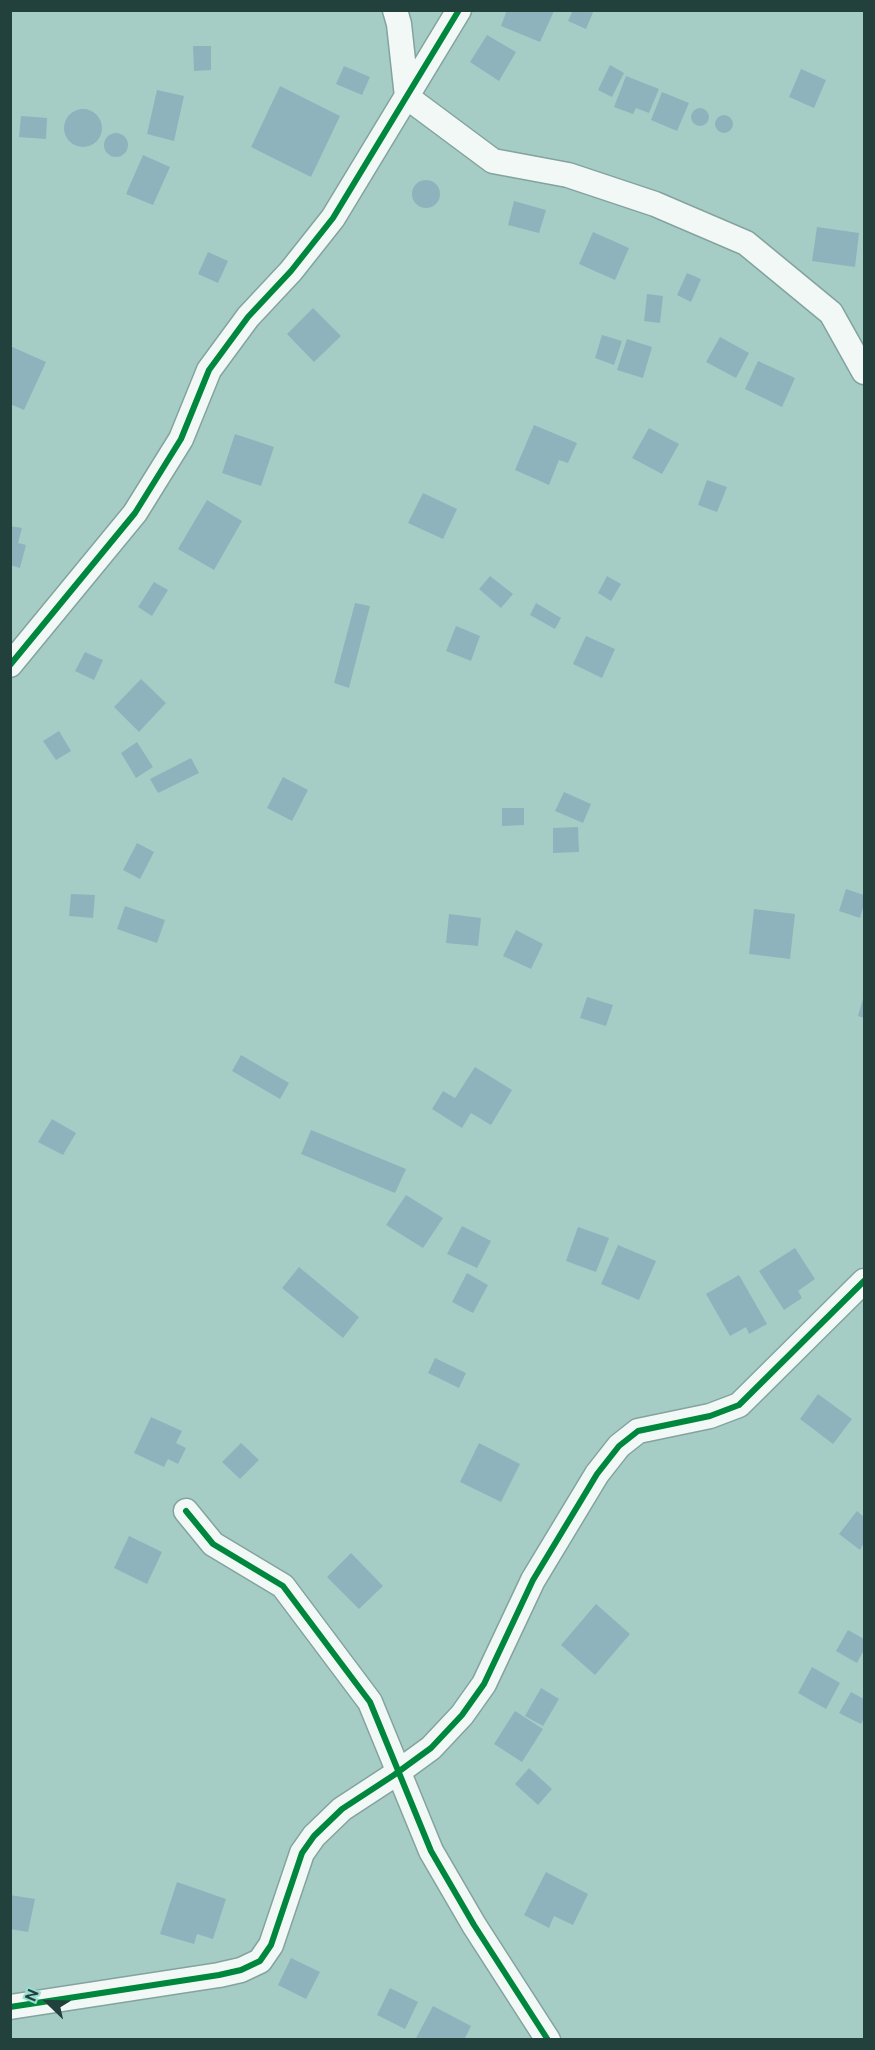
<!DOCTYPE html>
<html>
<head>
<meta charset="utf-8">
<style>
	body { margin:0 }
	#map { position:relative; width:875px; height:2050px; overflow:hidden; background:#a5cdc6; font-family:Ubuntu,sans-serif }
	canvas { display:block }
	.frame { position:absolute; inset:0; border:12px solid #22403c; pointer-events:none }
	.north { position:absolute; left:18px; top:1972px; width:60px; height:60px; -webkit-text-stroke:4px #95ddd1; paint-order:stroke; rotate:293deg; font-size:16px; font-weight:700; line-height:24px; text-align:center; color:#22403c }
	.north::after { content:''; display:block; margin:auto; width:21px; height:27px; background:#22403c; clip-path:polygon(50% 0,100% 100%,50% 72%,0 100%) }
</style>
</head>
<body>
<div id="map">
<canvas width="875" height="2050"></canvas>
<div class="frame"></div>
<div class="north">N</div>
</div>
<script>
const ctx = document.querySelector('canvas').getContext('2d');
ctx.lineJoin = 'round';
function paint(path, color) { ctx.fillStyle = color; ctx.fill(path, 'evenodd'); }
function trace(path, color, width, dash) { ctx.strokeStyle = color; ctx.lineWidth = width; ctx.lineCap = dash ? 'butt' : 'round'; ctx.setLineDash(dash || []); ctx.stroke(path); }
paint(new Path2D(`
	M 507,10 L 552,10 L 554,11 L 540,42 L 501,26 Z
	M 573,10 L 594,10 L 586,29 L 568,21 Z
	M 487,35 L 516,52 L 499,81 L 470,62 Z
	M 193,46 L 211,46 L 211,70 L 194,71 Z
	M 610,65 L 624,73 L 612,97 L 598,90 Z
	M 344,66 L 370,77 L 362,95 L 336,84 Z
	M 801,69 L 826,80 L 814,108 L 789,97 Z
	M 626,76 L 659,89 L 649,113 L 636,108 L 633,114 L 614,107 Z
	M 280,86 L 340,116 L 311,177 L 251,147 Z
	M 157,90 L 184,96 L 174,141 L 147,134 Z
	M 662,92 L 689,103 L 677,131 L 651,120 Z
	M691 117a9 9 0 1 1 18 0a9 9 0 1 1-18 0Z
	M64 128a19 19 0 1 1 38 0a19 19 0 1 1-38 0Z
	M715 124a9 9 0 1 1 18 0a9 9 0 1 1-18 0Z
	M 21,116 L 47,118 L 46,139 L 19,137 Z
	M104 145a12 12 0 1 1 24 0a12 12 0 1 1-24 0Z
	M 143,155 L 170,167 L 153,205 L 126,194 Z
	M412 194a14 14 0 1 1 28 0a14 14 0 1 1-28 0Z
	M 514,201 L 546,210 L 539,233 L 508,225 Z
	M 817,227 L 859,233 L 855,267 L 812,261 Z
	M 593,232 L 629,248 L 615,280 L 579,264 Z
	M 208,252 L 228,261 L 218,283 L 198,274 Z
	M 687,273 L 701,279 L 691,302 L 677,295 Z
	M 647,294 L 663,296 L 660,323 L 644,321 Z
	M 313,308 L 341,336 L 314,362 L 287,334 Z
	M 602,335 L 622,341 L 614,365 L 595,358 Z
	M 720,337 L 749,353 L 736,378 L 706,362 Z
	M 627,339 L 652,347 L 643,378 L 617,370 Z
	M 10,346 L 46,362 L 24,410 L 10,404 Z
	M 758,361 L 795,378 L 782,407 L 745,389 Z
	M 534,425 L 577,443 L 568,463 L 559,460 L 549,485 L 515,470 Z
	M 649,428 L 679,444 L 662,474 L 632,458 Z
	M 235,434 L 274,447 L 261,486 L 222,473 Z
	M 707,480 L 727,487 L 717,512 L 698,505 Z
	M 423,493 L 457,509 L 443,539 L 408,523 Z
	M 207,500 L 242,521 L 214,570 L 178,549 Z
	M 10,526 L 22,528 L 18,543 L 26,545 L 20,568 L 10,565 Z
	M 490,576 L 513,594 L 501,608 L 479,589 Z
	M 607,576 L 621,584 L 611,601 L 598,593 Z
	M 154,582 L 168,590 L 152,616 L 138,607 Z
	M 355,603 L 370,606 L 349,688 L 334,683 Z
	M 536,603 L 561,618 L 555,629 L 530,615 Z
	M 456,626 L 480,636 L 471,661 L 446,651 Z
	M 586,636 L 615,649 L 602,678 L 573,664 Z
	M 85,652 L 103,660 L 94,680 L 75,671 Z
	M 141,679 L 166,703 L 139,732 L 114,707 Z
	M 59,731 L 71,751 L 56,760 L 43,741 Z
	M 137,742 L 153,767 L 136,778 L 121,753 Z
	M 191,758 L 199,773 L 158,793 L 150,779 Z
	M 283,777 L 308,790 L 292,821 L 267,808 Z
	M 564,792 L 591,804 L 583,823 L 555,811 Z
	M 502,808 L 524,808 L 524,825 L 502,826 Z
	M 578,827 L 579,852 L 553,853 L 553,828 Z
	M 137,843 L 154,852 L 140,879 L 123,870 Z
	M 846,889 L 864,895 L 864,904 L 860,918 L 839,911 Z
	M 71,894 L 95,895 L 93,918 L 69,916 Z
	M 125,906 L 165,920 L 157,943 L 117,929 Z
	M 754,909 L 795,914 L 790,959 L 749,954 Z
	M 449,914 L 481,918 L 478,946 L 446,943 Z
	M 516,930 L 543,944 L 531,969 L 503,956 Z
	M 864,995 L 864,1018 L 858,1016 Z
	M 587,997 L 613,1005 L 606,1026 L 580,1018 Z
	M 241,1055 L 289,1083 L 280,1099 L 232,1071 Z
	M 475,1067 L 512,1090 L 491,1125 L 471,1113 L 462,1128 L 432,1109 L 443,1091 L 455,1098 Z
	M 52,1119 L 76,1133 L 63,1155 L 38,1142 Z
	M 311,1130 L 406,1169 L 395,1193 L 301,1154 Z
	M 406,1195 L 443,1218 L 423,1248 L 386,1225 Z
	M 462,1226 L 491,1241 L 477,1268 L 447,1254 Z
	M 578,1227 L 609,1238 L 596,1272 L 566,1261 Z
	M 618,1245 L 656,1261 L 639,1300 L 601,1284 Z
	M 795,1248 L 815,1279 L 798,1291 L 802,1298 L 784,1310 L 759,1271 Z
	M 299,1267 L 359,1317 L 343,1338 L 282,1288 Z
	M 467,1273 L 488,1285 L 473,1313 L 452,1302 Z
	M 739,1275 L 767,1324 L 749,1334 L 746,1327 L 730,1336 L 706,1294 Z
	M 435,1358 L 466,1373 L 459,1388 L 428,1373 Z
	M 818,1394 L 852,1419 L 833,1444 L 800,1419 Z
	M 151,1417 L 182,1431 L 176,1443 L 186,1448 L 178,1464 L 168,1459 L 164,1467 L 134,1453 Z
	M 241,1443 L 259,1460 L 240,1479 L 222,1462 Z
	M 479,1443 L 520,1464 L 501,1502 L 460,1482 Z
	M 857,1511 L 864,1517 L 864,1543 L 860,1550 L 839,1534 Z
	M 129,1536 L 162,1552 L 147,1584 L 114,1568 Z
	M 351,1553 L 383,1586 L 359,1609 L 327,1577 Z
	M 596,1604 L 630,1634 L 595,1675 L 561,1645 Z
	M 848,1630 L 864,1639 L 864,1650 L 857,1663 L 836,1651 Z
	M 812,1667 L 840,1683 L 826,1709 L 798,1693 Z
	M 541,1688 L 559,1699 L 543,1726 L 525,1716 Z
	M 851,1692 L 864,1699 L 864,1718 L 861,1724 L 839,1713 Z
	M 515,1711 L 543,1729 L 522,1762 L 494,1744 Z
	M 529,1768 L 552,1789 L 538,1805 L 515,1784 Z
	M 546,1872 L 588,1894 L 573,1925 L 554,1916 L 549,1928 L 524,1915 Z
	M 177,1882 L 226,1899 L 213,1939 L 197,1934 L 194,1944 L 160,1934 Z
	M 10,1895 L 35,1899 L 28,1932 L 10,1929 Z
	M 291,1958 L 320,1972 L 306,1999 L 278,1985 Z
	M 390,1988 L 418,2002 L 405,2029 L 377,2015 Z
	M 433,2006 L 471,2026 L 464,2040 L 415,2040 Z`), '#8eb3bd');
const minor = new Path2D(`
	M 395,10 L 399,24 L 407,97 L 493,161 L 568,175 L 655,204 L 746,243 L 831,313 L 864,372
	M 10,665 L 135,513 L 181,439 L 209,370 L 248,317 L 291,271 L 333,218 L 459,10
	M 186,1511 L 213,1544 L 283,1586 L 370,1702 L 431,1851 L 474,1925 L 548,2040
	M 10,2007 L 219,1975 L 241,1970 L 260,1961 L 271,1945 L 302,1853 L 314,1836 L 342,1809 L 394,1775 L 431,1748 L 462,1715 L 484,1684 L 533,1580 L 597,1474 L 619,1446 L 638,1431 L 710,1416 L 739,1405 L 864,1281`);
trace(minor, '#83a39e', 27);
trace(minor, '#f2f8f6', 24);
trace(new Path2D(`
	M 10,665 L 135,513 L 181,439 L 209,370 L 248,317 L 291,271 L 333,218 L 459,10
	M 186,1511 L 213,1544 L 283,1586 L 370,1702 L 431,1851 L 474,1925 L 548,2040
	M 10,2007 L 219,1975 L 241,1970 L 260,1961 L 271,1945 L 302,1853 L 314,1836 L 342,1809 L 394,1775 L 431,1748 L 462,1715 L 484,1684 L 533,1580 L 597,1474 L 619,1446 L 638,1431 L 710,1416 L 739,1405 L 864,1281`), '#00873e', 6);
</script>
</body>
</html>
